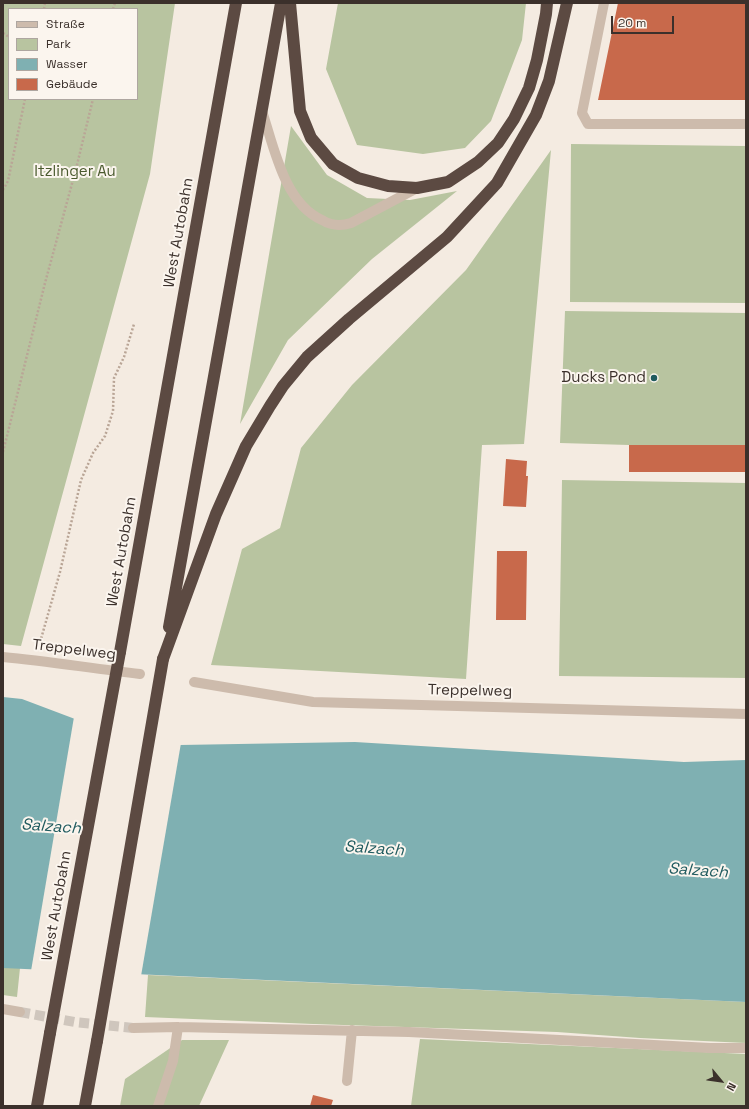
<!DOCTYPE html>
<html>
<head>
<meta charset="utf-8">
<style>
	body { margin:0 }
	#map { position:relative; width:749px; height:1109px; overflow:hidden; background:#f4ebe1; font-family:"Space Grotesk",sans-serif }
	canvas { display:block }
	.frame { position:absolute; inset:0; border:4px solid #3b302b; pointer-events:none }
	.legend { position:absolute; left:8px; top:8px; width:130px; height:92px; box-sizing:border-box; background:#fbf5ee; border:1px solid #aea6a0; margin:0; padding:5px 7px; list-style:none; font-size:12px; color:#3b302b }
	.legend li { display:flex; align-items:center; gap:8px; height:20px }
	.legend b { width:20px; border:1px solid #aea6a0 }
	.north { position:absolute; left:701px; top:1061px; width:40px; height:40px; -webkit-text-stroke:3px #fbf5ee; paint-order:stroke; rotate:119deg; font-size:11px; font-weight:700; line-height:16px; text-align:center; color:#3b302b }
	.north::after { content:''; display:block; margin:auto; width:14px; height:18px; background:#3b302b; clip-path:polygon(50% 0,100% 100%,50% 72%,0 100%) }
	.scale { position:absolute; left:611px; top:16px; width:63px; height:18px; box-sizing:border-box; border:2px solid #3b302b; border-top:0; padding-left:5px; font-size:12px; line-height:14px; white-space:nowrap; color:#3b302b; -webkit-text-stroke:3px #fbf5ee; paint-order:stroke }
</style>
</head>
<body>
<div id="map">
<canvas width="749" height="1109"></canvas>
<div class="frame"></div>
<ul class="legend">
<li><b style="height:5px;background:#cdbbac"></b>Straße</li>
<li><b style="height:11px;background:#b8c4a0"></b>Park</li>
<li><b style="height:11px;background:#7fb0b2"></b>Wasser</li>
<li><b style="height:11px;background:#c8694b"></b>Gebäude</li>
</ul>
<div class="north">N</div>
<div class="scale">20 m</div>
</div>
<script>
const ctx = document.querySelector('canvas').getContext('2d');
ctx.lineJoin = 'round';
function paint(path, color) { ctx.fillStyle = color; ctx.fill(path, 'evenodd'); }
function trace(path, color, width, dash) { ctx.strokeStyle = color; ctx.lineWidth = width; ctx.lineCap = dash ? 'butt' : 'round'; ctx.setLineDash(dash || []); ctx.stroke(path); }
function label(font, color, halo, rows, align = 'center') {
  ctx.font = font + ' "Space Grotesk",sans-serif'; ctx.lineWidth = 4; ctx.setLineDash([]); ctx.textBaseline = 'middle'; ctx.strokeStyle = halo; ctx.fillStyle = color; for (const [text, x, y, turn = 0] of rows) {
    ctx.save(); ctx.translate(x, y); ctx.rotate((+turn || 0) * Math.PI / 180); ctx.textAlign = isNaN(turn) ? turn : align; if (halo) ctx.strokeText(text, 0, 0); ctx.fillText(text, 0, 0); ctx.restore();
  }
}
paint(new Path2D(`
	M 3,3 L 175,3 L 150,174 L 21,646 L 3,644 ZM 9,9 L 137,9 L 137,99 L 9,99 Z
	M 338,3 L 526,3 L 522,40 L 491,121 L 465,148 L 423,154 L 357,145 L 326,69 Z
	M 291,126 L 327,175 L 367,198 L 410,200 L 457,191 L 372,259 L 288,340 L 240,424 Z
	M 571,144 L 746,146 L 746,303 L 570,302 Z
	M 551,150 L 524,444 L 482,445 L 466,679 L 211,665 L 242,549 L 280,528 L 301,448 L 352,385 L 466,270 Z
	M 565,311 L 746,313 L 746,445 L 629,445 L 560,443 Z
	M 562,480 L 746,483 L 746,678 L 559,676 Z
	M 3,968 L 20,968 L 17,997 L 3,995 Z
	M 148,975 L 746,1002 L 746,1043 L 640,1038 L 557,1032 L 313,1024 L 145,1017 Z
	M 420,1039 L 746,1054 L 746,1106 L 411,1106 Z
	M 182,1040 L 229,1040 L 199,1106 L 120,1106 L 125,1079 Z`), '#b8c4a0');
paint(new Path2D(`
	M 3,697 L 22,699 L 75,719 L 180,745 L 355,742 L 684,762 L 746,760 L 746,1002 L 3,968 Z`), '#7fb0b2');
paint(new Path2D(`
	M 74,717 L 181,743 L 141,976 L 31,971 Z`), '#f4ebe1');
paint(new Path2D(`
	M 618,3 L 746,3 L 746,100 L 598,100 Z
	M 629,445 L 746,445 L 746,472 L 629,472 Z
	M 506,459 L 527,461 L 526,476 L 528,476 L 526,507 L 503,506 Z
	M 497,551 L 527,551 L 526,620 L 496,620 Z
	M 313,1095 L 333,1100 L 331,1106 L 310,1106 Z`), '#c8694b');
trace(new Path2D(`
	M 20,1012 L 75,1022 L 133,1028`), '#cfc6bd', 10, [10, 5]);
trace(new Path2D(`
	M 44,9 L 45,3
	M 113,9 L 115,3
	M 3,33 L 9,37
	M 3,190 L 8,181 L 25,99
	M 3,452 L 45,283 L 76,169 L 93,99
	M 39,646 L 60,572 L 81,480 L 93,453 L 105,436 L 113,411 L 114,378 L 124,357 L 134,324`), '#b9a596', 2.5, [2, 2]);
trace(new Path2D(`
	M 604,3 L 582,113 L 588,124 L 746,124
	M 262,111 C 274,147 284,203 322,220 C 327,223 333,225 339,225 C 343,225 348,224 351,223 L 417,188
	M 3,657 C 49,661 94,669 140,674
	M 194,682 L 313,702 L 746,714
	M 3,1009 L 20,1012
	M 133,1028 L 178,1027 L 409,1032 L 710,1048 L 746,1048
	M 347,1081 L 352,1030
	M 158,1106 L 173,1061 L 178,1027`), '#cdbbac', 10);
trace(new Path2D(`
	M 290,3 L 300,111 L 311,138 L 333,164 L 358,178 L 388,186 L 417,188 L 448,182 L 478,162 L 498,143 L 514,119 L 529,88 L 537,60 L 546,14 L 547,3
	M 169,627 L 281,3
	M 120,652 L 236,3
	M 163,659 L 216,514 L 246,446 L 270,406 L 283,386 L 307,357 L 349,319 L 447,237 L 497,183 L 536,115 L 549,81 L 567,3
	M 37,1106 L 50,1033
	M 85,1106 L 97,1041`), '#5c4a42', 12);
trace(new Path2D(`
	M 50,1033 L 120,652
	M 97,1041 L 163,659`), '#5c4a42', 12);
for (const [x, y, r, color] of [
	[654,378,4,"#1f5a5e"]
]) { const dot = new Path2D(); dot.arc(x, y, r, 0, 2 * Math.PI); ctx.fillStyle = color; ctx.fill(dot); trace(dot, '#fbf5ee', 1.5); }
label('15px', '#4a5a2e', '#fbf5ee', [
	["Itzlinger Au",75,172]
]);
label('15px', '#3b302b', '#fbf5ee', [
	["West Autobahn",179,233,-80],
	["West Autobahn",122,552,-80],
	["Treppelweg",74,650,7],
	["Treppelweg",470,691,1],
	["West Autobahn",57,906,-80]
]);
label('15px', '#3b302b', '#fbf5ee', [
	["Ducks Pond",646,378]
], 'right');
label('italic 16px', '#1f5a5e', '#fbf5ee', [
	["Salzach",51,827,4],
	["Salzach",374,849,4],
	["Salzach",698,871,4]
]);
</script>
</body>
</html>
